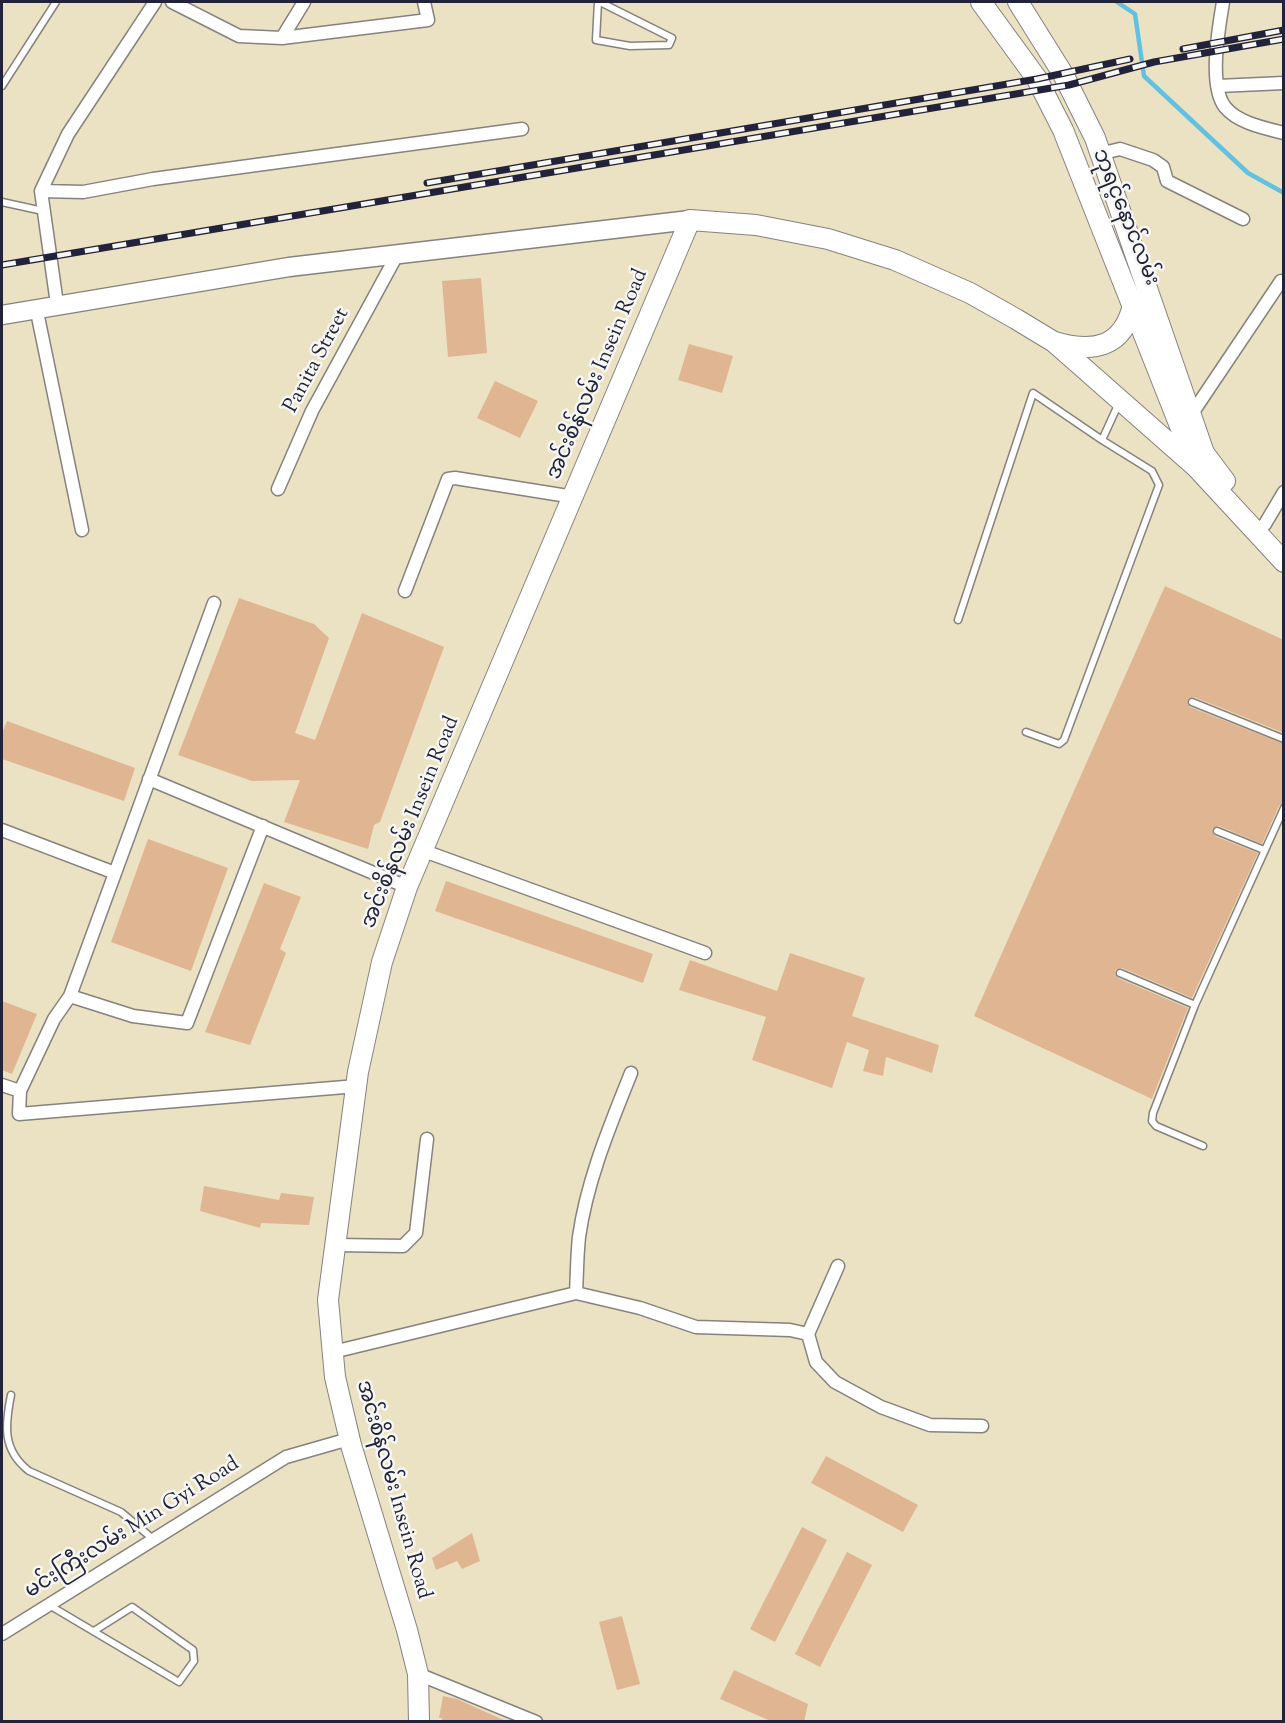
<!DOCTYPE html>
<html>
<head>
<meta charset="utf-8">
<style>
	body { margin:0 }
	#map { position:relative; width:1285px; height:1723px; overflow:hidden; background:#eae2c2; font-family:"Sorts Mill Goudy",serif }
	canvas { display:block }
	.frame { position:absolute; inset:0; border:3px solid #22223b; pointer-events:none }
</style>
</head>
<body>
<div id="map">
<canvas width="1285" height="1723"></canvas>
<div class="frame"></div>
</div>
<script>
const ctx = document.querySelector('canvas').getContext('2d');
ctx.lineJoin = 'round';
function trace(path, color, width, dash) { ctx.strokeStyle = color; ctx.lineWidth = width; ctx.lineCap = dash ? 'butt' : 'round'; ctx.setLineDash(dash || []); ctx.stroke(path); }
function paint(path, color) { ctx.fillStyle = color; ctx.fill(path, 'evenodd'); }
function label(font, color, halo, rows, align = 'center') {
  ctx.font = font + ' "Sorts Mill Goudy","Noto Sans Myanmar",serif'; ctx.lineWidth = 5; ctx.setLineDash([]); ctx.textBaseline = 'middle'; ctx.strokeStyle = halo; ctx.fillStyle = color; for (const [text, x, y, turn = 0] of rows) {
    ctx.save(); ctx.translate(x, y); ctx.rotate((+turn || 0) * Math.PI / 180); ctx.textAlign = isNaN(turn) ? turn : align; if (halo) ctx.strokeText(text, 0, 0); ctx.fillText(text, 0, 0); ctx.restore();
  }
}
trace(new Path2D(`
	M 1117,2 L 1135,14 L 1144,76 L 1248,173 L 1284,193`), '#62c1e0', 4.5);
paint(new Path2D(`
	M 481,278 L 487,353 L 448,357 L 442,281 Z
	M 689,344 L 733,356 L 722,393 L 678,380 Z
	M 495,381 L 538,401 L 520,438 L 477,418 Z
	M 1165,586 L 1284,640 L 1284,733 L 1194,697 L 1189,698 L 1187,702 L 1190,707 L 1284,744 L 1284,803 L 1279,806 L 1262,844 L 1219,826 L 1212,829 L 1215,836 L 1258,853 L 1192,998 L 1122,968 L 1115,970 L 1118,978 L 1188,1008 L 1152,1099 L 974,1016 Z
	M 239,598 L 314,624 L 329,638 L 295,733 L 315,740 L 362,613 L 444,647 L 380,822 L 374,825 L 368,849 L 284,822 L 300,780 L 252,781 L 178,755 Z
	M 7,721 L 135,768 L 124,801 L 2,759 L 2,733 Z
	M 148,839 L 228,868 L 191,971 L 111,942 Z
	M 446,881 L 653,954 L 643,983 L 435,911 Z
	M 264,883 L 301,897 L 280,949 L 286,953 L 250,1045 L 205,1032 Z
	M 790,953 L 865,978 L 852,1016 L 939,1045 L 932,1073 L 886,1057 L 883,1076 L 863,1071 L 869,1050 L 847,1042 L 832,1088 L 752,1060 L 766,1017 L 679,990 L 690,960 L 777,991 Z
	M 2,1001 L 37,1014 L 12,1074 L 2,1070 Z
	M 204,1186 L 279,1200 L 281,1193 L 314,1197 L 309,1225 L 261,1223 L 260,1228 L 200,1211 Z
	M 826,1456 L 918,1505 L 903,1532 L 811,1483 Z
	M 802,1527 L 827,1540 L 775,1642 L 750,1629 Z
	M 472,1533 L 480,1561 L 462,1569 L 457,1561 L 436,1570 L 432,1558 Z
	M 847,1552 L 872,1565 L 820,1667 L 795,1654 Z
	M 622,1616 L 640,1684 L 617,1690 L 599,1622 Z
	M 734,1670 L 808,1704 L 804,1722 L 773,1722 L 720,1699 Z
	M 443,1696 L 457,1699 L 508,1722 L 442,1722 L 442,1718 L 439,1718 Z`), '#e0b692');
const lane = new Path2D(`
	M 598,2 L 596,40 L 630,46 L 669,45 L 672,38 L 600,2
	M 2,86 L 56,2
	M 2,202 L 43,211
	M 958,620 L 1033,393 L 1102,440
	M 1192,702 L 1284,739
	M 1026,732 L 1059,744 L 1064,740 L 1159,485 L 1152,471 L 1102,440 L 1118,405
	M 1217,831 L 1264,850
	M 1120,973 L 1195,1005
	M 1203,1146 L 1156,1126 L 1152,1121 L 1153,1113 L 1195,1005 L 1284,808
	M 11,1395 C 5,1425 2,1450 29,1471 L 121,1512 L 153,1539
	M 49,1605 L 179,1682 L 194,1661 L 193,1650 L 132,1607 L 94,1631`);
const street = new Path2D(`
	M 172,2 L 239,36 L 282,38 L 428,20 L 424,2
	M 1223,2 C 1219,27 1208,85 1225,107 C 1238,123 1264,128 1284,133
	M 282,38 L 304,2
	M 1218,86 L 1284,83
	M 1099,154 L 1120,149 L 1153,160 L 1163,167 L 1167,181 L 1243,219
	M 41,191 L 83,192 L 153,179 L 522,129
	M 57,304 L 41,191 L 68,134 L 155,2
	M 36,307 L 82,530
	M 1191,415 L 1281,281
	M 278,489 L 312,411 L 397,255
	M 1256,532 L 1265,524 L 1284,492
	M 405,591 L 448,479 L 455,478 L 574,497
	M 149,779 L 407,887
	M 263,826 L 187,1023 L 133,1016 L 70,996 L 54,1019 L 20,1091 L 19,1114 L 357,1086
	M 2,830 L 115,873
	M 424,851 L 705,953
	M 70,996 L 214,603
	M 2,1085 L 20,1091
	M 336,1245 L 403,1246 L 416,1233 L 427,1139
	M 576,1293 C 577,1275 577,1255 579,1237 C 587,1180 610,1126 631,1073
	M 808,1334 L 838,1266
	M 333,1352 L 576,1293 L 640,1308 L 696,1327 L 790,1330 L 808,1334 L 816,1362 L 835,1382 L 881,1407 L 930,1425 L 982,1426
	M 2,1634 L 286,1457 L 349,1439
	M 418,1674 L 536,1722`);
const secondary = new Path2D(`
	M 2,315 L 289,267 L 690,220`);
const primary = new Path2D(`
	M 981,2 L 1037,79 L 1063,130 L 1193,459
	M 1018,2 L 1063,74 L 1095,138 L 1204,453 L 1225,481
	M 1055,342 C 1093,353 1123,348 1133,305
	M 419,1722 L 418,1674 L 407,1630 L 351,1445 L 335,1377 L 328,1300 L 358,1072 L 382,962 L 407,887 L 690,220 L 756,225 L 828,239 L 895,260 L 970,293 L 1016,319 L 1054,342 L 1196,467 L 1284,562`);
trace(lane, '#86827e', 9);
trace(street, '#86827e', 15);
trace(secondary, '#86827e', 21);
trace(primary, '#86827e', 22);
trace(lane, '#fff', 6);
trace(street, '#fff', 12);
trace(secondary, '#fff', 18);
trace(primary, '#fff', 20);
const rail = new Path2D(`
	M 1183,49 L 1284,30
	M 427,183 L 1037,79 L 1130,59
	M 2,265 L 1069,85 L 1154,62 L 1284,39`);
trace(rail, '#22223b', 7);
trace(rail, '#f6f6f2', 4.5, [14]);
label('21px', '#22223b', '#f6f6f2', [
	["ဘုရင့်နောင်လမ်း",1124,218,68],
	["Panita Street",318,361,-62],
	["အင်းစိန်လမ်း Insein Road",599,375,-67],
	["အင်းစိန်လမ်း Insein Road",412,823,-68],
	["အင်းစိန်လမ်း Insein Road",392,1490,74],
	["မင်းကြီးလမ်း Min Gyi Road",133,1529,-32]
]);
</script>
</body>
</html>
